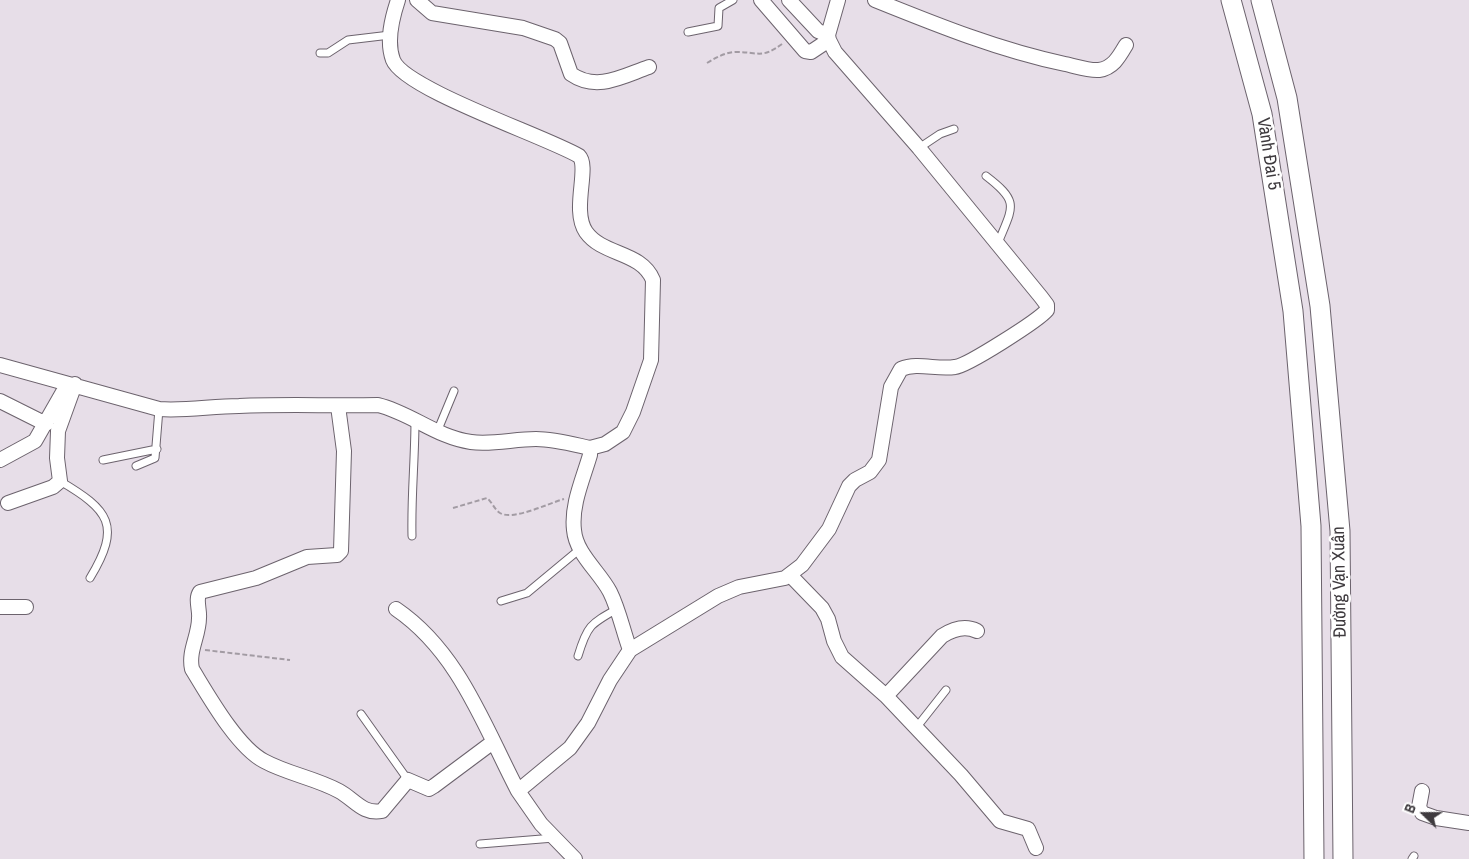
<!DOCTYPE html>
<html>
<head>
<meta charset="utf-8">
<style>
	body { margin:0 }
	#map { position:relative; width:1469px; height:859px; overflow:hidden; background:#e7dee8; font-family:"Archivo Narrow",sans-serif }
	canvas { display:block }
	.north { position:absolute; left:1399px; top:789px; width:50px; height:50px; -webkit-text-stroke:4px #fff; paint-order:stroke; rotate:292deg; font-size:14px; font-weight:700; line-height:20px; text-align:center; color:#3f3b3f }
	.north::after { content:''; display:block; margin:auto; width:18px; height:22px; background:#3f3b3f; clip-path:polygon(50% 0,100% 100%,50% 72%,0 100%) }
</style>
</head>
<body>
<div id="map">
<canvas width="1469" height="859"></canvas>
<div class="north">B</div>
</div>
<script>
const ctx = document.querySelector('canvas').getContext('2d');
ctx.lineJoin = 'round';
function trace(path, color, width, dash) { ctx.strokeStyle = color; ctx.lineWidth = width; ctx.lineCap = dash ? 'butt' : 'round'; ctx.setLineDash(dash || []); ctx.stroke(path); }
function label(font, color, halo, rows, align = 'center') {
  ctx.font = font + ' "Archivo Narrow",sans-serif'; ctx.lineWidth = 5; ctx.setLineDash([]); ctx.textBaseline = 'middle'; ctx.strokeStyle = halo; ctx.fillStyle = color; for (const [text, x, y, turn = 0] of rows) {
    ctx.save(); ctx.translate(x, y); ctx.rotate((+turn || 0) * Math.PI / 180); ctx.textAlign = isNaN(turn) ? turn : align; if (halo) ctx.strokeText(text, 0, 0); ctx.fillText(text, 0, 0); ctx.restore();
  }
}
const lane = new Path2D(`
	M 688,32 L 718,26 L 719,8 L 733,0
	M 320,53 L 328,53 L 348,40 L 390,35
	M 919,148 L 940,134 L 954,129
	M 986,176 C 1020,202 1013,206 998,243
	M 437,432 L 454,391
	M 103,460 L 157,449
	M 136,466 L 155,458 L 159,409
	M 60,481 C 109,510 122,525 90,578
	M 412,536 C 411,497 415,459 415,420
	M 501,601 L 527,593 L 580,549
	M 578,656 C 587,626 590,624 617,609
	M 361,714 L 408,780
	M 916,728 L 946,690
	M 480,844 L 554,838
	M 1412,859 L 1414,856`);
const street = new Path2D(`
	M 398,0 C 392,18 386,41 393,60 C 404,89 547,137 579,156 C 590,167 571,210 586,232 C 603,256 641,251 653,280 L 651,360 L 633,412 L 623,432 L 605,444 L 590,448 L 590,455 C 583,479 571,505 574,530 C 576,554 599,571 610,592 C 619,610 623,631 630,650
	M 417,0 L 432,13 L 523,28 L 555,39 L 560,43 L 571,74 C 597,92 623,76 649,67
	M 761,0 L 805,51 L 811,52 L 829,40
	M 789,0 L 818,31 L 828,35
	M 875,0 C 937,25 999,50 1065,64 C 1075,66 1089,71 1099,70 C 1113,68 1119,57 1126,45
	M 0,365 L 159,409 C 186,411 212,406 239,406 C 285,404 332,406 378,405 C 411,413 436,437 471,442 C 492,445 514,439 536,439 C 554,439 572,444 590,448
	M 0,401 L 46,424
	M 338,406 L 344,451 L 341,551 L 337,555 L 307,557 L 256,578 L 200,592 C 195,599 200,610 199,618 C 199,636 188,651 192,669 C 208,695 237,747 264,761 C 288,774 315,778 339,791 C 354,799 363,815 382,811 L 408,780 L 429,789 L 434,786 L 493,742
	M 0,460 L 35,441 L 63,392
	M 8,503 L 53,487 L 60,481 L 57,458 L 58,431 L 75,384
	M 790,575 L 822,608 L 828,619 L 834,641 L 842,657 L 886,696 L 961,775 L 1000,821 L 1028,829 L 1036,848
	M 0,607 L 26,607
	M 396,609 C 459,652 484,726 518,791
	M 886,696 L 942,636 C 953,629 965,625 977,631
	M 1422,791 L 1419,807 L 1422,813 L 1436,818 L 1469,823
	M 575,859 L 541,824 L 518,791 L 570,748 L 588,723 L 610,680 L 630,650 L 718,596 L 739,587 L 785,578 L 802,565 L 829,529 L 849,486 L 855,480 L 870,472 L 879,460 L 891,387 L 901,369 C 918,362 937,370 955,367 C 967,366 1039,320 1047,310 L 1047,305 L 1041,297 L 919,148 L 835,52 L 829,40 L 828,35 L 838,0`);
const secondary = new Path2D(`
	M 1231,0 L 1262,114 L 1293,311 L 1311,526 L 1314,859
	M 1261,0 L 1287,98 L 1320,306 L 1340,531 L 1343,859`);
trace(lane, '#6c636d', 9);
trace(street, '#6c636d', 16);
trace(secondary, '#6c636d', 21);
trace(new Path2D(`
	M 707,63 C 717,57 726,52 737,52 C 758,52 762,59 782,44
	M 453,508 L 487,498 C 492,502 494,509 500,513 C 513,521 549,503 564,499
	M 205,650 L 290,660`), '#a29ba3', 2, [5, 2.5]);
trace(lane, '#fff', 7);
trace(street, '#fff', 14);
trace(secondary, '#fff', 19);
label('18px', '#3f3b3f', '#fff', [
	["Vành Đai 5",1268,154,81],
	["Đường Vạn Xuân",1340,582,-91]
]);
</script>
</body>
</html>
